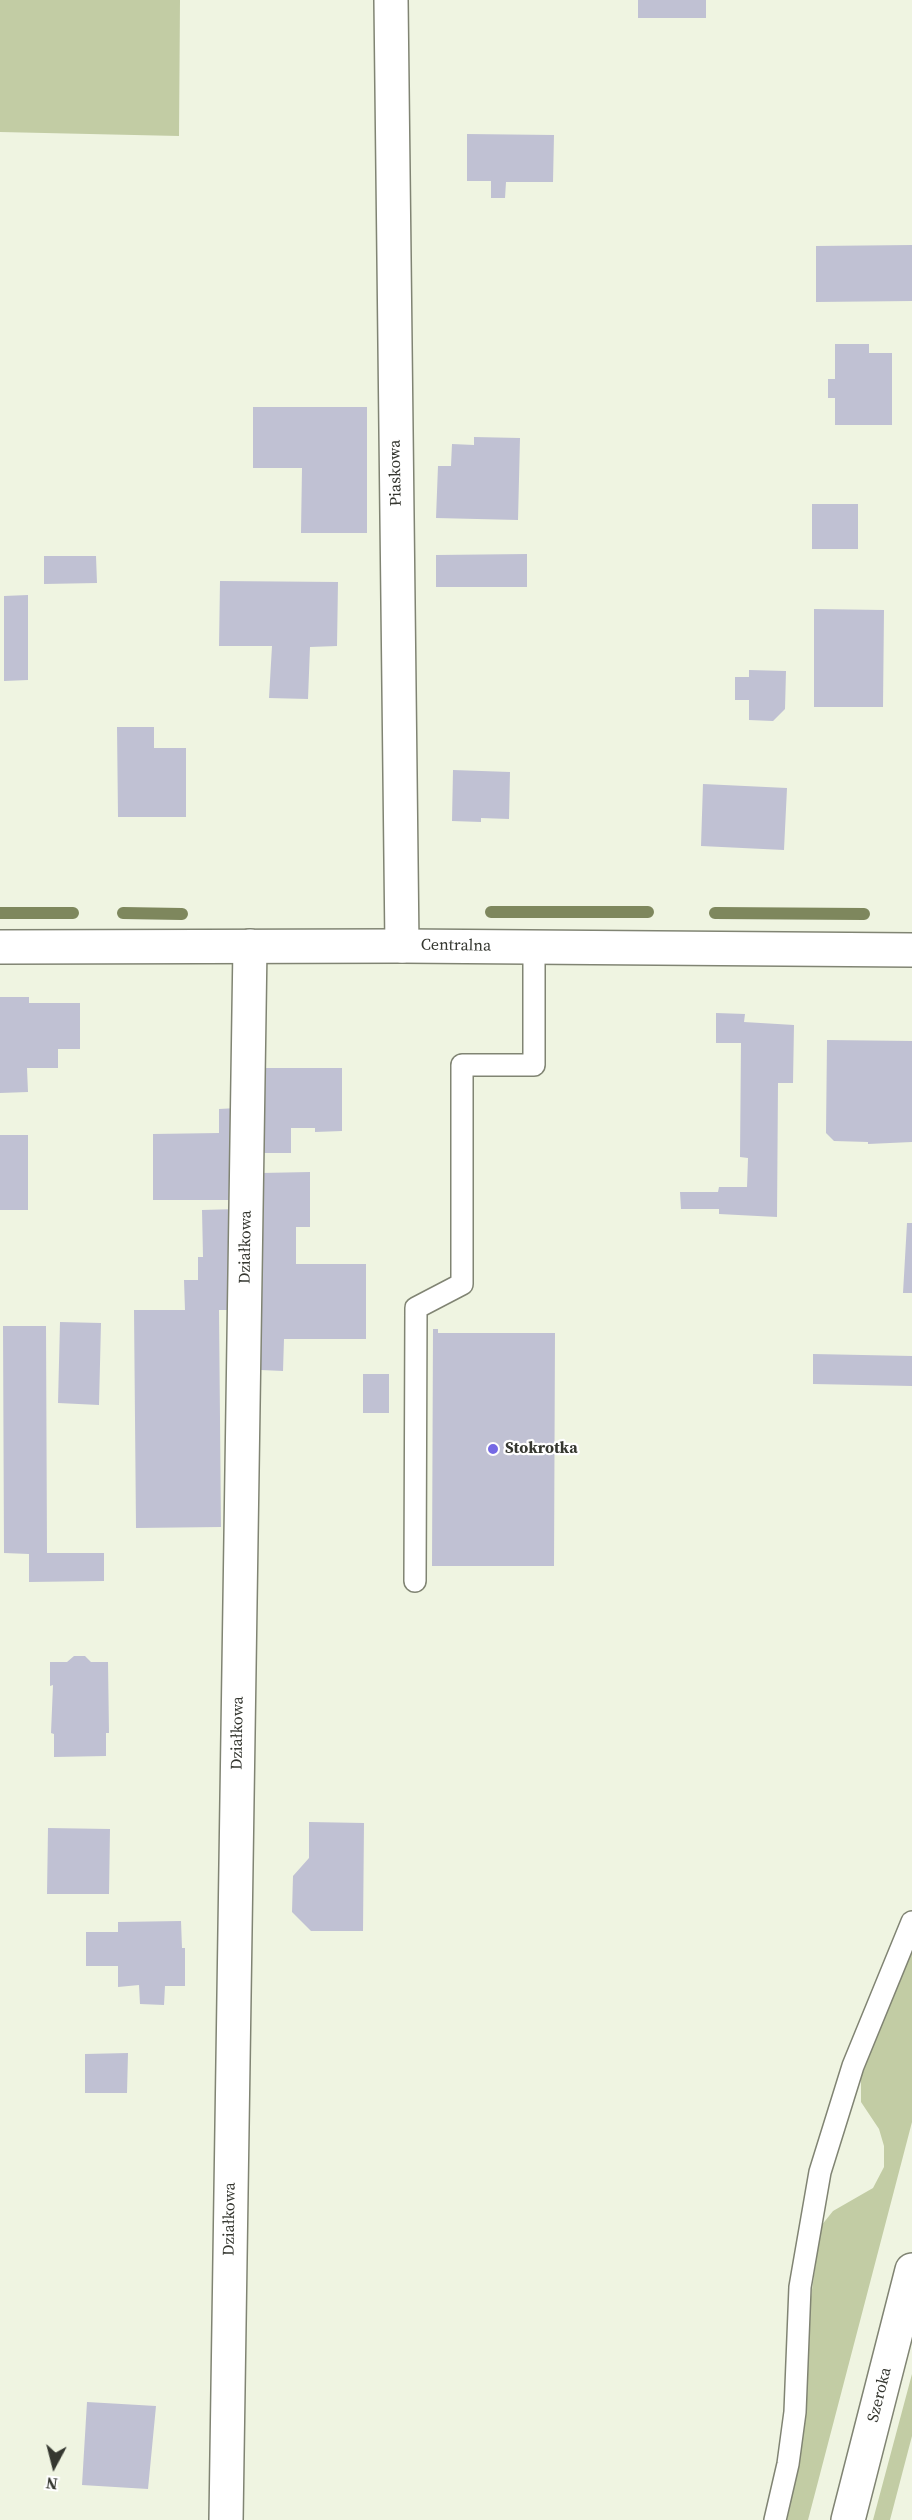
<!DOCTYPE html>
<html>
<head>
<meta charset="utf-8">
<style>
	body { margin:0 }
	#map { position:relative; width:912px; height:2520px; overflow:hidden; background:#eff4e1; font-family:"Source Serif 4",serif }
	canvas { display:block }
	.north { position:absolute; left:24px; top:2436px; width:60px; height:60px; -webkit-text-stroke:4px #fff; paint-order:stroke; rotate:187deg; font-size:16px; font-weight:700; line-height:24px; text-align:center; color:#353730 }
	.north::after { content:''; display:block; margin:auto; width:21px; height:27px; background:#353730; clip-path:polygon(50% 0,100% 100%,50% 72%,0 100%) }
</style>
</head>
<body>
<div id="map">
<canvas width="912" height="2520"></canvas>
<div class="north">N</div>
</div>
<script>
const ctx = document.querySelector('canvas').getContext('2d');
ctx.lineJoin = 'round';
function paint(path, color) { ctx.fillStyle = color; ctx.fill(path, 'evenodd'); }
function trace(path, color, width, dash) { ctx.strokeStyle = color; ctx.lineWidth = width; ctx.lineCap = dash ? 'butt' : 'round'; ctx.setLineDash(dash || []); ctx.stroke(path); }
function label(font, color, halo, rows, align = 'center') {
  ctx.font = font + ' "Source Serif 4",serif'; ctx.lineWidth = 4.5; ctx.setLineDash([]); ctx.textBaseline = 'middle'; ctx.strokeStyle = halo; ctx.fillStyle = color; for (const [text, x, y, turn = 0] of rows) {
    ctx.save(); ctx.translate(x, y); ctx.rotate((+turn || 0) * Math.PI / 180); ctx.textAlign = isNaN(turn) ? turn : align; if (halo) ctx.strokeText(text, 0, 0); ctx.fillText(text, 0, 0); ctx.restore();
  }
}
paint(new Path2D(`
	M 0,0 L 180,0 L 179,136 L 0,132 Z
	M 912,1948 L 912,2122 L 808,2520 L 787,2520 L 798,2468 L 809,2311 L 821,2226 L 833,2211 L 873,2188 L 884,2167 L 884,2146 L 879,2129 L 861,2102 L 861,2077 Z
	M 912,2374 L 912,2436 L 890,2520 L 873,2520 Z`), '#c2cca4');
trace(new Path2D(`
	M 491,912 L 648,912
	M 0,913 L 73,913
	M 123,913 L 182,914
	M 715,913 L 864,914`), '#7e875d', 12);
paint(new Path2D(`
	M 638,0 L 706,0 L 706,18 L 638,18 Z
	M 467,134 L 554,135 L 553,182 L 506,182 L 505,198 L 491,198 L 491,181 L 467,181 Z
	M 912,245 L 912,301 L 816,302 L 816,246 Z
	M 835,344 L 869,344 L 869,353 L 892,353 L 892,425 L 835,425 L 835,398 L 828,398 L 828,379 L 835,379 Z
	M 253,407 L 367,407 L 367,533 L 301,533 L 302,468 L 253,468 Z
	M 474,437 L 520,438 L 518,520 L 436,518 L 438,466 L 451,466 L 452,444 L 474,445 Z
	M 812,504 L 858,504 L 858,549 L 812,549 Z
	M 527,554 L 527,587 L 436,587 L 436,555 Z
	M 44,556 L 96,556 L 97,583 L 44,584 Z
	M 220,581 L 338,582 L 337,646 L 310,647 L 308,699 L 269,698 L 272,646 L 219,646 Z
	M 28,595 L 28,680 L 4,681 L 4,596 Z
	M 814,609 L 884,610 L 883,707 L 814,707 Z
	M 749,670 L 786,671 L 785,709 L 773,721 L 749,720 L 749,700 L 735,700 L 735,677 L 749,677 Z
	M 117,727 L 154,727 L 154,748 L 186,748 L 186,817 L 118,817 Z
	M 453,770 L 510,772 L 509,819 L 481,818 L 481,822 L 452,821 Z
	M 703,784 L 787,788 L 784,850 L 701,846 Z
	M 0,997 L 29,997 L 29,1003 L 80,1003 L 80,1049 L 58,1049 L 58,1068 L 27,1068 L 28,1092 L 0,1093 Z
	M 716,1013 L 745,1014 L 744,1022 L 794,1025 L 793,1083 L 778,1083 L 777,1217 L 719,1214 L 719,1209 L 681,1209 L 680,1192 L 718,1192 L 719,1187 L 747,1187 L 748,1158 L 740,1157 L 741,1043 L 716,1043 Z
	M 827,1040 L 912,1041 L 912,1142 L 868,1144 L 868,1142 L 834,1141 L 826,1133 Z
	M 259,1068 L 342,1068 L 342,1131 L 315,1132 L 315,1128 L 291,1128 L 291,1153 L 261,1153 Z
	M 237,1108 L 238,1200 L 153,1200 L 153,1134 L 219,1133 L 219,1109 Z
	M 0,1135 L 28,1135 L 28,1210 L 0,1210 Z
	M 310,1172 L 310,1227 L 296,1227 L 296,1264 L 366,1264 L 366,1339 L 284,1339 L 283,1371 L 261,1370 L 261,1173 Z
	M 238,1209 L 238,1310 L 219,1310 L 221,1527 L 136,1528 L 134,1310 L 185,1310 L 184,1280 L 198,1280 L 198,1257 L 203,1257 L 202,1210 Z
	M 907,1223 L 912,1223 L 912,1293 L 903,1293 Z
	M 60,1322 L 101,1323 L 99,1405 L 58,1403 Z
	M 3,1326 L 46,1326 L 47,1553 L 104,1553 L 104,1581 L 29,1582 L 29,1554 L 4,1553 Z
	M 433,1329 L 438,1329 L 438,1333 L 555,1333 L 554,1566 L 432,1566 Z
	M 813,1354 L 912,1356 L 912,1386 L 813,1384 Z
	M 363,1374 L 389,1374 L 389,1413 L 363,1413 Z
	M 74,1656 L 85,1656 L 91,1662 L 108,1662 L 109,1733 L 106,1733 L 106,1756 L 54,1757 L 54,1734 L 51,1733 L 53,1685 L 50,1686 L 50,1662 L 67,1662 Z
	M 309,1822 L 364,1823 L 363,1931 L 311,1931 L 292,1912 L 293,1876 L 309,1858 Z
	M 48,1828 L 110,1829 L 109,1894 L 47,1894 Z
	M 181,1921 L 182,1948 L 185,1948 L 185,1986 L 165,1986 L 164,2005 L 140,2004 L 139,1985 L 118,1987 L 118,1966 L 86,1966 L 86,1932 L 118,1932 L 118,1922 Z
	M 128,2053 L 127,2093 L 85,2093 L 85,2054 Z
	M 87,2402 L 156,2406 L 148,2489 L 82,2485 Z`), '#c0c1d3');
const service = new Path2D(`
	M 415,1581 L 416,1308 L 462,1284 L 462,1065 L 534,1065 L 534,947
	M 775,2520 L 788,2464 L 795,2412 L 800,2287 L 820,2172 L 853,2066 L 912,1922`);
const minor = new Path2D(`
	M 391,0 L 402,946
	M 226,2520 L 250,946`);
const tertiary = new Path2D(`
	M 0,947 L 402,946 L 912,950`);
const primary = new Path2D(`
	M 848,2520 L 912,2270`);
trace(service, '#808473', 24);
trace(minor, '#808473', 36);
trace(tertiary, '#808473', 36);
trace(primary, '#808473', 36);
trace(service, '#fff', 21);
trace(minor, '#fff', 33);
trace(tertiary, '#fff', 33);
trace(primary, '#fff', 33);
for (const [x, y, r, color] of [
	[493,1449,6,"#7569e4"]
]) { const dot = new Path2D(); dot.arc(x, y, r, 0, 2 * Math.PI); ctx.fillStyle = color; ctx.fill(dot); trace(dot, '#fff', 2); }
label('16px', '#353730', '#fff', [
	["Piaskowa",396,473,-91],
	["Centralna",456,946,1],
	["Działkowa",246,1247,-89],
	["Działkowa",238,1733,-89],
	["Działkowa",230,2219,-89],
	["Szeroka",880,2395,-76]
]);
label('bold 16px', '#353730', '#fff', [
	["Stokrotka",505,1449]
], 'left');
</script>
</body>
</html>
